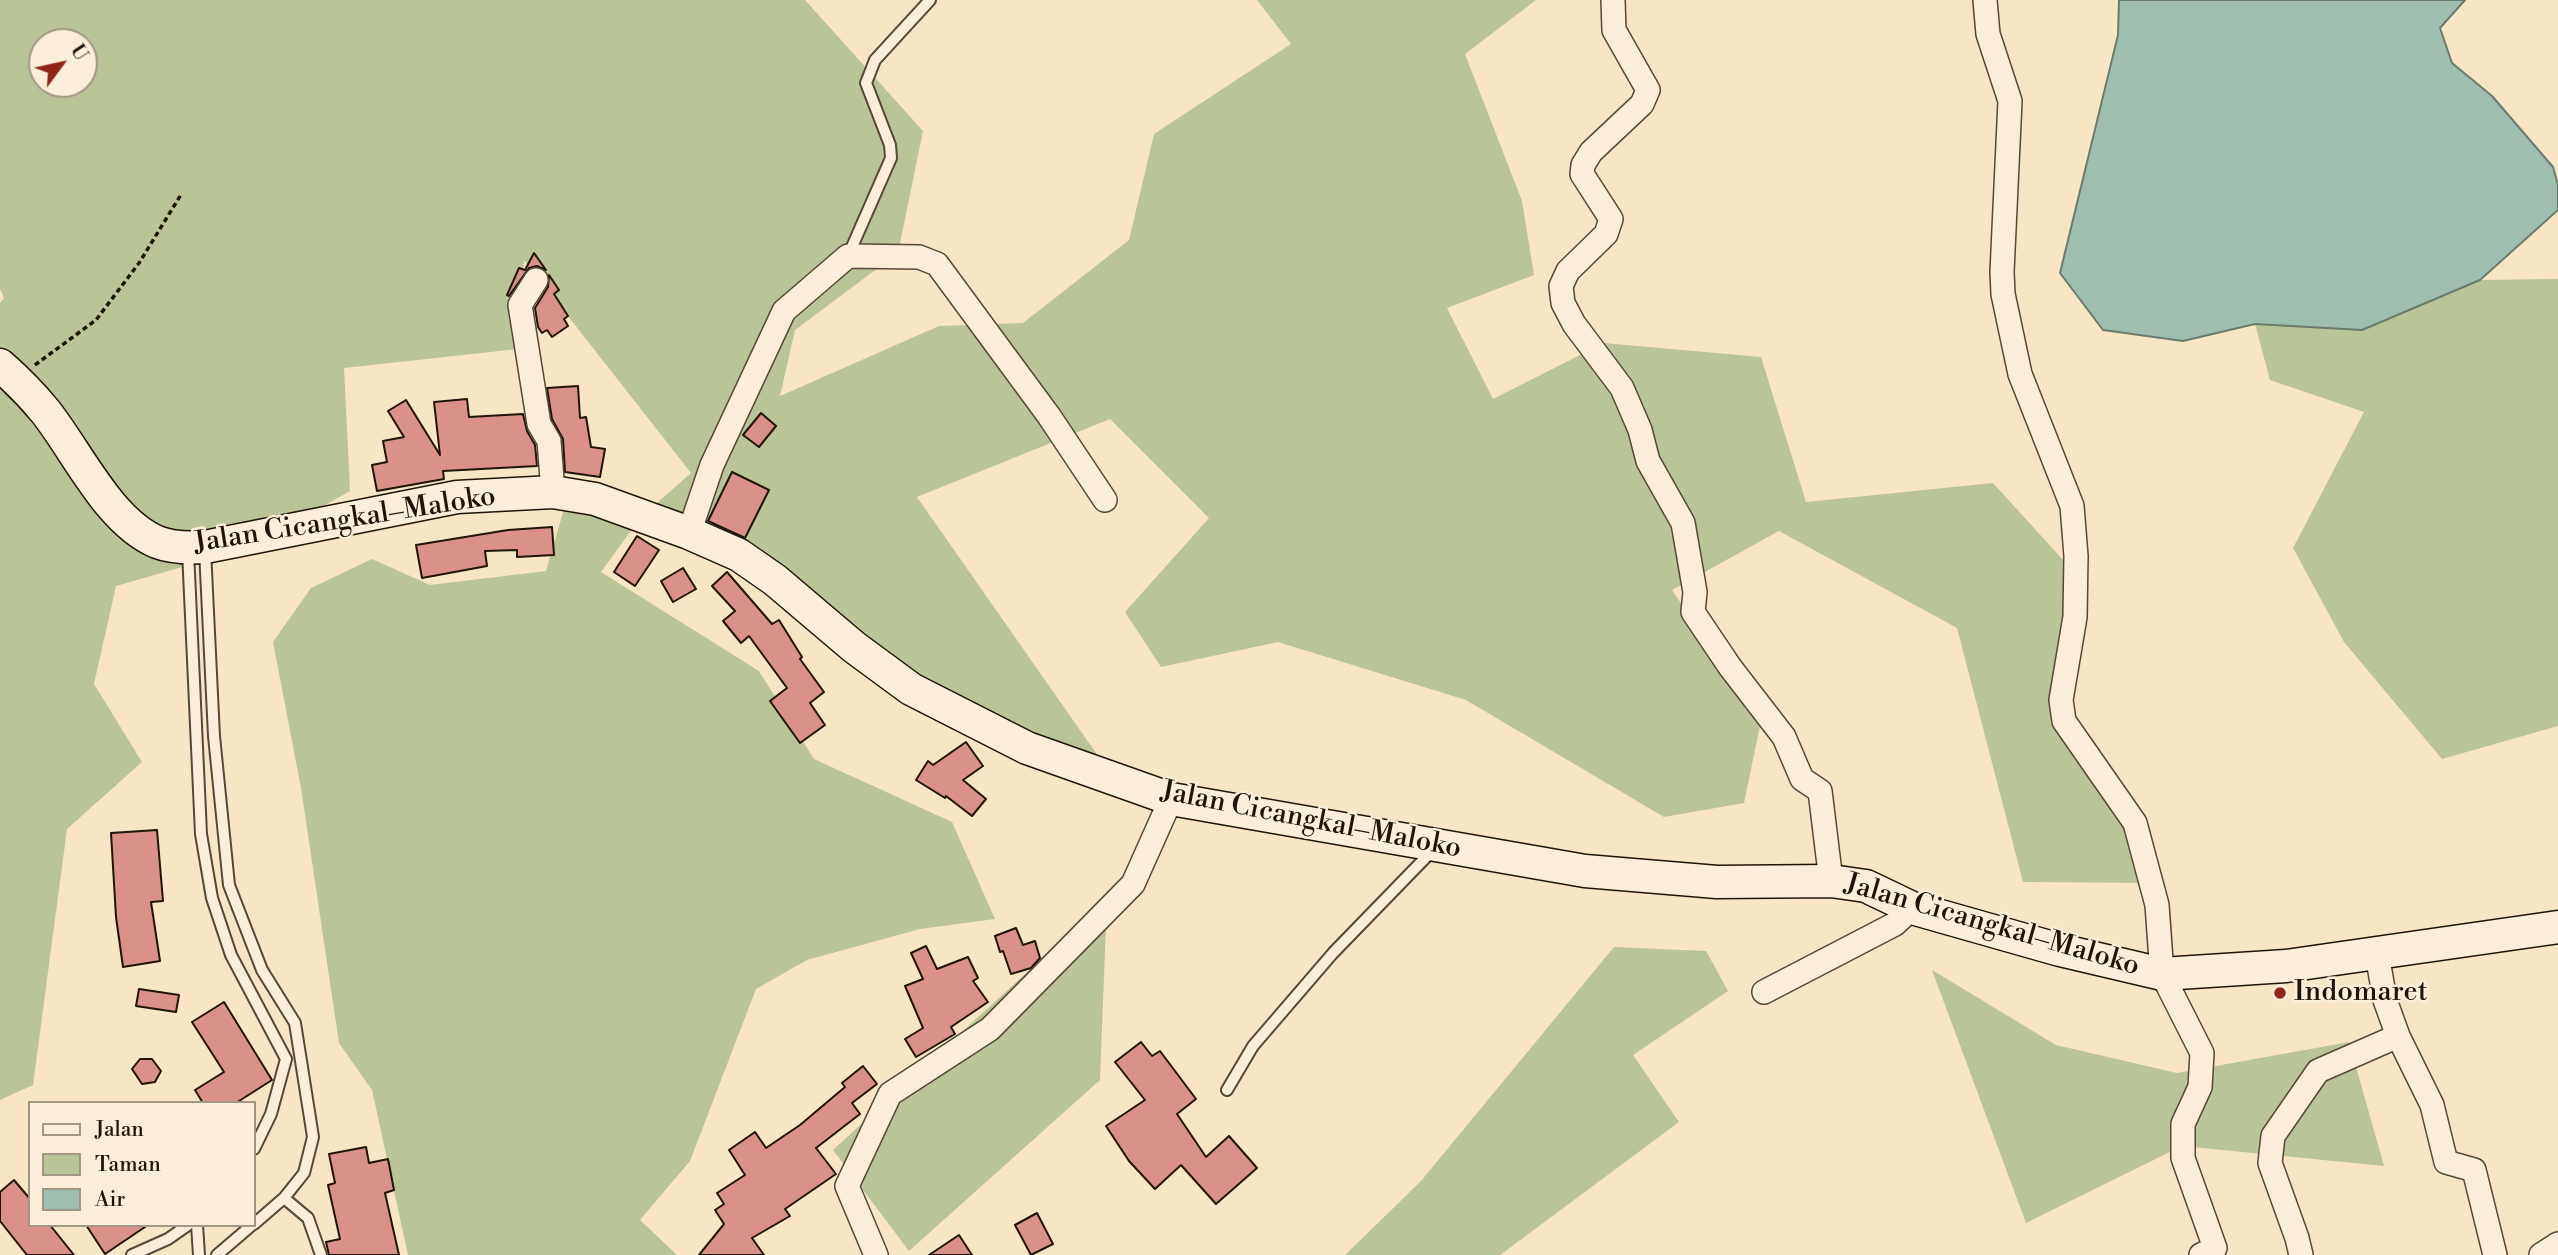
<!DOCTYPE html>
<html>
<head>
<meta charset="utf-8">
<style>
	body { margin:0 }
	#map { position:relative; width:2558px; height:1255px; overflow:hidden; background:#f8e5c4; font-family:"Libre Bodoni",serif }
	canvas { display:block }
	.legend { position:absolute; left:28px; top:1101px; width:228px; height:126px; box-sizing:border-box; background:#faeed9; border:2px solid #a29785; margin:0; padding:9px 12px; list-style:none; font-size:21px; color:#1f1407 }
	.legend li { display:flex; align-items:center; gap:14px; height:35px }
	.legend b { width:35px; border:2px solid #a29785 }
	.north { position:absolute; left:28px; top:28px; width:70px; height:70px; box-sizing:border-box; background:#faeed9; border:2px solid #a29785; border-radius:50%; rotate:57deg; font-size:19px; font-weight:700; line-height:28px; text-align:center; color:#1f1407 }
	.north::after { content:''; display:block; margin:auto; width:24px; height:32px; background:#8f2418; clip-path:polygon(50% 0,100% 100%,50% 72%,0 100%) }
</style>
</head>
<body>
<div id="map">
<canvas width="2558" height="1255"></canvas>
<ul class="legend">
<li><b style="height:9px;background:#faeed9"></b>Jalan</li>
<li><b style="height:19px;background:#b9c597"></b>Taman</li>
<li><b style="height:19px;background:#9ebfb0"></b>Air</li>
</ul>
<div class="north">U</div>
</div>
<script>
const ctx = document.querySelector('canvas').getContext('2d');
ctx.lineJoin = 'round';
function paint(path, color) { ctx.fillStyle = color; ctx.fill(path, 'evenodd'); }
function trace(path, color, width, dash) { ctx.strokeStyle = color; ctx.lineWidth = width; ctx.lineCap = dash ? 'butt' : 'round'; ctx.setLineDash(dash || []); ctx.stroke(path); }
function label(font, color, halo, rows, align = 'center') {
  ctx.font = font + ' "Libre Bodoni",serif'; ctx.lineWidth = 5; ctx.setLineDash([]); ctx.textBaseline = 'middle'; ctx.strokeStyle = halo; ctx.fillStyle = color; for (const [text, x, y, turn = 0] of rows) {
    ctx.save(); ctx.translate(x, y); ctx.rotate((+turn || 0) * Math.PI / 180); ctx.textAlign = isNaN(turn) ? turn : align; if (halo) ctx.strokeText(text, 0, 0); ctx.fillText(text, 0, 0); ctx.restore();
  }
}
paint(new Path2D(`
	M 0,0 L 805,0 L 923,131 L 898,253 L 795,330 L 780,396 L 939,326 L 1023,323 L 1129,240 L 1154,134 L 1291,44 L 1257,0 L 1536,0 L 1465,54 L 1522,201 L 1534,275 L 1447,308 L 1493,399 L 1604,343 L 1761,357 L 1806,502 L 1993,483 L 2075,573 L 2065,730 L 2131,811 L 2149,883 L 2023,882 L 1957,628 L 1779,531 L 1672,590 L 1761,721 L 1744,803 L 1664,817 L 1466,700 L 1278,642 L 1161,667 L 1125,612 L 1209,518 L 1110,419 L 917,497 L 1110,773 L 914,688 L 773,569 L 641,517 L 601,572 L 759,671 L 814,759 L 952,822 L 995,919 L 920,929 L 807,960 L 756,989 L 690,1161 L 640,1220 L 677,1255 L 408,1255 L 372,1090 L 339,1043 L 301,788 L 273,642 L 311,588 L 372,559 L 430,585 L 546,571 L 568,495 L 641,517 L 691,473 L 524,260 L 518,349 L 344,368 L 350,491 L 249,548 L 116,586 L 94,684 L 142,762 L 67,829 L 33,1085 L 0,1100 L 0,303 L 4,298 L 0,289 ZM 42,42 L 84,42 L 84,84 L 42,84 Z
	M 2558,279 L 2558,726 L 2442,759 L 2344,642 L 2293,548 L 2364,412 L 2270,380 L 2255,324 L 2362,330 L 2480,280 Z
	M 1107,899 L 1100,1080 L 909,1251 L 833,1150 Z
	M 1614,947 L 1706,951 L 1728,991 L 1633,1055 L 1679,1122 L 1500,1255 L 1345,1255 L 1421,1181 Z
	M 1932,970 L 2056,1045 L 2177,1073 L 2349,1042 L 2384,1166 L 2182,1146 L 2026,1223 Z`), '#b9c597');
const water = new Path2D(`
	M 2119,0 L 2465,0 L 2440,28 L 2452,63 L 2492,96 L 2553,167 L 2558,185 L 2558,210 L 2480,280 L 2362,330 L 2255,324 L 2183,341 L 2103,330 L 2060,273 L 2118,35 Z`);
paint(water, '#9ebfb0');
trace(water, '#6b7b6c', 2);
const building = new Path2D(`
	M 534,253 L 546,270 L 537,266 L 529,268 L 509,296 L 507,295 L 519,268 L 525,270 Z
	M 549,275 L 559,290 L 554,294 L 568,316 L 564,319 L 568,326 L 552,337 L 547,330 L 542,333 L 538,327 L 535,308 L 548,287 Z
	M 578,386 L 580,418 L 586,417 L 591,447 L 605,449 L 600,477 L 565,472 L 563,439 L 552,419 L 547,388 Z
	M 467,399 L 469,417 L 523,414 L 527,431 L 535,445 L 537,466 L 443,471 L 444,479 L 377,491 L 372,465 L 387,462 L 383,441 L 404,437 L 388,411 L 406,400 L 440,455 L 434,402 Z
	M 761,413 L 776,426 L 759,447 L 743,435 Z
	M 732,472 L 769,490 L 745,538 L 708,521 Z
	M 552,527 L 554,555 L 517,557 L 517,550 L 485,551 L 487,566 L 422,578 L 416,545 L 508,530 Z
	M 637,536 L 659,550 L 635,586 L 614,572 Z
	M 683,568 L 696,589 L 673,602 L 661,581 Z
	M 727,572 L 772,624 L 779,620 L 802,657 L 800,659 L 824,692 L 810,703 L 825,725 L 800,743 L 770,701 L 787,688 L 749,636 L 741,643 L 723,621 L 735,611 L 712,586 Z
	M 966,742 L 983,766 L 963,780 L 986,799 L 972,816 L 946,796 L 945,798 L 916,780 L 928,761 L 933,765 Z
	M 157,830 L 163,901 L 151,902 L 160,961 L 123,967 L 116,917 L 111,833 Z
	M 1016,928 L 1023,945 L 1035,941 L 1040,958 L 1031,968 L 1011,974 L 1003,951 L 1000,952 L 995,936 Z
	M 926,946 L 937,969 L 968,957 L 978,978 L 973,981 L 988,1002 L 951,1027 L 955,1034 L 916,1057 L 905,1039 L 923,1028 L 905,986 L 923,979 L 911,953 Z
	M 139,989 L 179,995 L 176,1012 L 136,1006 Z
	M 224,1002 L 272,1080 L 236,1103 L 203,1103 L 195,1090 L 224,1072 L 192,1022 Z
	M 1141,1042 L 1152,1056 L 1160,1051 L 1196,1099 L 1177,1114 L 1206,1157 L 1229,1136 L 1257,1168 L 1216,1204 L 1181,1165 L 1155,1189 L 1129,1161 L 1106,1126 L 1145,1100 L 1115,1062 Z
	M 140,1059 L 152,1059 L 161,1071 L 155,1082 L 142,1084 L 132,1069 Z
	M 863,1066 L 877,1084 L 852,1103 L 860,1114 L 816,1148 L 836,1174 L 785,1209 L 790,1216 L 752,1238 L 764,1255 L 699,1255 L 724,1224 L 715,1210 L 724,1204 L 717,1193 L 745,1175 L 729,1150 L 755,1132 L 766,1148 L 800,1125 L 845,1087 L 842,1083 Z
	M 366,1147 L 369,1163 L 388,1159 L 394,1190 L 385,1193 L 399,1255 L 329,1255 L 326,1242 L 340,1239 L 328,1185 L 335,1183 L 329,1154 Z
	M 14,1180 L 30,1199 L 30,1225 L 50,1225 L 74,1255 L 27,1255 L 0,1221 L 0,1192 Z
	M 1037,1213 L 1053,1244 L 1031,1255 L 1015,1225 Z
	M 86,1225 L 148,1225 L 105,1254 Z
	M 959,1235 L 972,1255 L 929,1255 Z`);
paint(building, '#da9288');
trace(building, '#1f1407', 2);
const lane = new Path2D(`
	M 848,256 L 891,158 L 890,145 L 866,83 L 875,60 L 930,0
	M 205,550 L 214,736 L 229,885 L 262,970 L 295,1023 L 313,1137 L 304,1173 L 284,1198 L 254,1224
	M 188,551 L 201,834 L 212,898 L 231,955 L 286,1059 L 271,1114 L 254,1149
	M 1227,1090 L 1253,1046 L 1333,953 L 1432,851
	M 284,1198 L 308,1218 L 321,1255
	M 197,1225 L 199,1255
	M 132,1255 L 168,1239 L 188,1225
	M 217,1255 L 252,1225`);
const street = new Path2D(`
	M 1613,0 L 1614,30 L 1648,90 L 1642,104 L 1591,152 L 1583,165 L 1582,174 L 1611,219 L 1606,234 L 1568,271 L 1561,286 L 1563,303 L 1574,324 L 1622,388 L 1640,430 L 1648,461 L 1683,523 L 1695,592 L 1693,612 L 1730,667 L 1784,737 L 1802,779 L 1820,791 L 1831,881
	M 1985,0 L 1988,34 L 2010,101 L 2002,272 L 2003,294 L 2020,374 L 2072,506 L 2076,556 L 2075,617 L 2061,700 L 2064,721 L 2135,823 L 2157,905 L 2162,974 L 2202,1053 L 2200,1087 L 2183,1124 L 2183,1158 L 2215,1248 L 2201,1255
	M 536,280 L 520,305 L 539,424 L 549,441 L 553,492
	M 689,533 L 712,465 L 784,311 L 848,256 L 919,257 L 937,264 L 1049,416 L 1105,500
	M 2377,954 L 2385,1000 L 2398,1036 L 2432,1105 L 2446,1162 L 2474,1170 L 2495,1255
	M 1764,992 L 1895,924 L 1912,908
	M 876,1255 L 847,1186 L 890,1094 L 990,1029 L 1133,884 L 1171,799
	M 2301,1255 L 2297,1238 L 2270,1163 L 2273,1136 L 2318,1071 L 2398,1036
	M 2541,1255 L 2558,1244`);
const secondary = new Path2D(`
	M 0,365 C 16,379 31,394 45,411 C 77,451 108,521 157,542 C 172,548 189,548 205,547 L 457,497 L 553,492 L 595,499 L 689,533 L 739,555 L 775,580 L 854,647 L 911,689 L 1027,748 L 1171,799 L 1585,871 L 1717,882 L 1831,881 L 1866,886 L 1912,908 L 2060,950 L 2162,974 L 2286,966 L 2558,927`);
trace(lane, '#554836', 14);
trace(street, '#554836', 26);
trace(secondary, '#1f1407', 35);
trace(new Path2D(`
	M 35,365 L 96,320 L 139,263 L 182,193`), '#1f1407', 3.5, [5, 3.5]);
trace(lane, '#faeed9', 10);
trace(street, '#faeed9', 23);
trace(secondary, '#faeed9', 32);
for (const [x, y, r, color] of [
	[2280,993,7,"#8f2418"]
]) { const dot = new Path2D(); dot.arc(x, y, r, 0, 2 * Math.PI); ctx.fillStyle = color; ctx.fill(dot); trace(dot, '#faeed9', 2.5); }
label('28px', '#1f1407', '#faeed9', [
	["Jalan Cicangkal–Maloko",345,521,-9],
	["Jalan Cicangkal–Maloko",1311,821,11],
	["Jalan Cicangkal–Maloko",1992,926,16]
]);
label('28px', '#1f1407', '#faeed9', [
	["Indomaret",2294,993]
], 'left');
</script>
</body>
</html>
